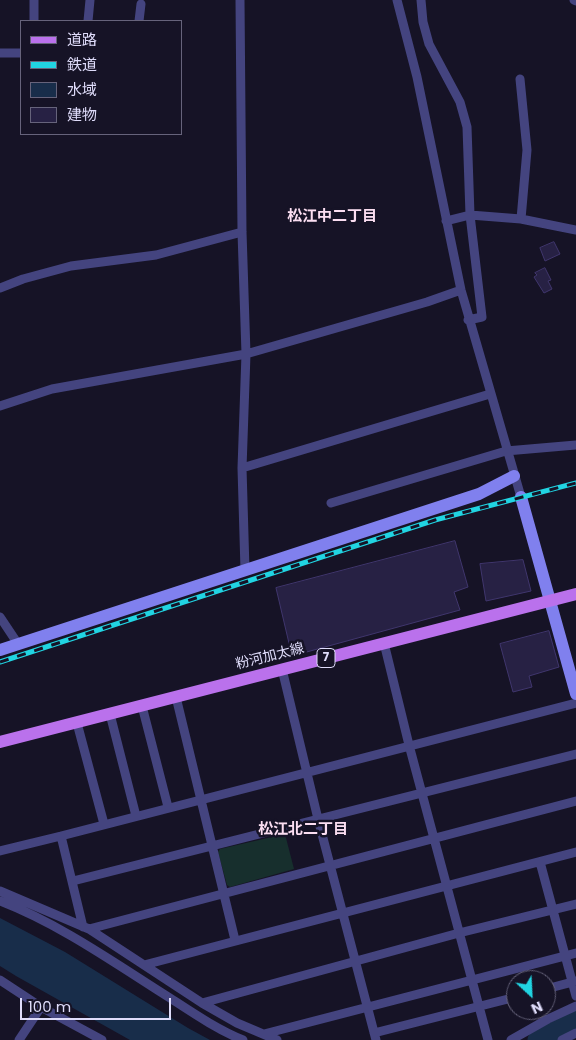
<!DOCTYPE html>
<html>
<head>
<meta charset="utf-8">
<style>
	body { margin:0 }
	#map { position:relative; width:576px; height:1040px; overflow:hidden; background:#161326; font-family:Poppins,"Noto Sans JP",sans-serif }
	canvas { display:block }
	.legend { position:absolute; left:20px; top:20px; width:162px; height:115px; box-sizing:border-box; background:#161326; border:1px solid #66637b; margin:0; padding:6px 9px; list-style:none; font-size:15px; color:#dfdcfa }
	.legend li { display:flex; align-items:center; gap:10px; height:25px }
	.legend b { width:25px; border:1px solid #66637b }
	.north { position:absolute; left:506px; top:970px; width:50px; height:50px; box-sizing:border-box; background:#161326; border:1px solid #66637b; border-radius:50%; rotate:155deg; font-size:14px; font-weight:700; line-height:20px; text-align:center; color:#dfdcfa }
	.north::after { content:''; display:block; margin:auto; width:18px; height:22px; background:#21d4e2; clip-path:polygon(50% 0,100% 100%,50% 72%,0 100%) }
	.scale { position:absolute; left:20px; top:998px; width:151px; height:22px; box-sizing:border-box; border:2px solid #dfdcfa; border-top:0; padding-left:6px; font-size:15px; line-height:18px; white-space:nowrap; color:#dfdcfa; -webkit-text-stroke:4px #161326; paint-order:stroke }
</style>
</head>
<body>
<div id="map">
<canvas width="576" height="1040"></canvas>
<ul class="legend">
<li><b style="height:6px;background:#ba71ec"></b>道路</li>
<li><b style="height:6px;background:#21d4e2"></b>鉄道</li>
<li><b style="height:14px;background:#182d4a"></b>水域</li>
<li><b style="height:14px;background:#272144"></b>建物</li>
</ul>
<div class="north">N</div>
<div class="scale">100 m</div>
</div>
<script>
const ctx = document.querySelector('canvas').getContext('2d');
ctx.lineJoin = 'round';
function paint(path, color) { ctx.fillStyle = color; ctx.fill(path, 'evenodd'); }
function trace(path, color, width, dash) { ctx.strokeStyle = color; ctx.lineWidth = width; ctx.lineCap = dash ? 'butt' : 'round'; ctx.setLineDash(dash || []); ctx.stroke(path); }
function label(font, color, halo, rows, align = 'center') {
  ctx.font = font + ' Poppins,"Noto Sans JP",sans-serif'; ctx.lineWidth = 5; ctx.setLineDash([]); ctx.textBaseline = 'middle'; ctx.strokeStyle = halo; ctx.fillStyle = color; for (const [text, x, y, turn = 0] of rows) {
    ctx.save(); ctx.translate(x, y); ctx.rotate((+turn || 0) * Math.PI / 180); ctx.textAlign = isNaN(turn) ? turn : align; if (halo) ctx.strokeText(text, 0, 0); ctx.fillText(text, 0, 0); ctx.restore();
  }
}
paint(new Path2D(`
	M 285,834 L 294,869 L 230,887 L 227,885 L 218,852 L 220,849 Z`), '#172f2d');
paint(new Path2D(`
	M 0,918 L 65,952 L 188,1028 L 210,1040 L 130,1040 L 16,976 L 0,966 Z`), '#182d4a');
trace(new Path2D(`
	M 537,1040 L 576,1020`), '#182d4a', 19);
const building = new Path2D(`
	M 554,242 L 560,254 L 545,261 L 540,248 Z
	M 545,268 L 551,280 L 548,281 L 552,289 L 544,293 L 534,277 L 537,275 L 535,273 Z
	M 455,541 L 468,587 L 454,592 L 460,610 L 292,656 L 276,588 Z
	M 523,560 L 531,591 L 486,601 L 480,564 Z
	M 549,631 L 559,667 L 529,676 L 532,687 L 513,692 L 500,644 Z`);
paint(building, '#272144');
trace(building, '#40366d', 1);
trace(new Path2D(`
	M 240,0 L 242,232 L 246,354 L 242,468 L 245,570
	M 397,0 L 417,77 L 461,290 L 521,497
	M 421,0 L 423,22 L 429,44 L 460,102 L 467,127 L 470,215 L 482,317 L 468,320
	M 574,0 L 576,1
	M 34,21 L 34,0
	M 88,21 L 90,0
	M 139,21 L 141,4
	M 0,53 L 21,53
	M 520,79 L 527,150 L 521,219
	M 446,221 L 470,215 L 521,219 L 576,230
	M 0,288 L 23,279 L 71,266 L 156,255 L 242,232
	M 0,406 L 52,389 L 246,354 L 427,302 L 461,290
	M 242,468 L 490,394
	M 331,503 L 506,451 L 576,445
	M 0,617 L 18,644
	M 384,643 L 409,745 L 488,1040
	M 282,669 L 318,819 L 376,1040
	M 176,697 L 235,940
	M 142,706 L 168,807
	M 110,714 L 136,816
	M 77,723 L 104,824
	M 61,836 L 576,703
	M 0,851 L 61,836 L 83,927
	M 540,862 L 576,996
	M 73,881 L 576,754
	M 0,891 L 89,929 L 202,1003 L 237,1023 L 277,1040
	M 0,901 C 60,924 116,964 170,998 C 193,1013 218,1030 243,1040
	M 89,929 L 576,801
	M 144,965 L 576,852
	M 0,980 L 41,1007 L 102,1040
	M 546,989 L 576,981
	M 202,1003 L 459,933 L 576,904
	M 374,1033 L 516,997
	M 264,1034 L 576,953
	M 19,1040 L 41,1007
	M 511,1040 L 548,1019 L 576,1006
	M 562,1040 L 576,1033`), '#44447f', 9);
trace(new Path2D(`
	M 521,497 L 576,694
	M 0,650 L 479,494 L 514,476`), '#8080ee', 12);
trace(new Path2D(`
	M 0,742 L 576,594`), '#ba71ec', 12);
const rail = new Path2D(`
	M 0,662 L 435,520 L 576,483`);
trace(rail, '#21d4e2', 5);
trace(rail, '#161326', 3, [9]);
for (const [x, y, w] of [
	[326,658,18]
]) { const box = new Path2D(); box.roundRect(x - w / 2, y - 9.5, w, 19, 4); ctx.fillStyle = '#161326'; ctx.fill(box); trace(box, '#dfdcfa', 1); }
label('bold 12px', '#dfdcfa', null, [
	["7",326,658]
]);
label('14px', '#dfdcfa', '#161326', [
	["粉河加太線",270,657,-14]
]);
label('bold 15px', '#fbdef1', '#161326', [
	["松江中二丁目",332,217],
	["松江北二丁目",303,830]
]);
</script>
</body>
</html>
